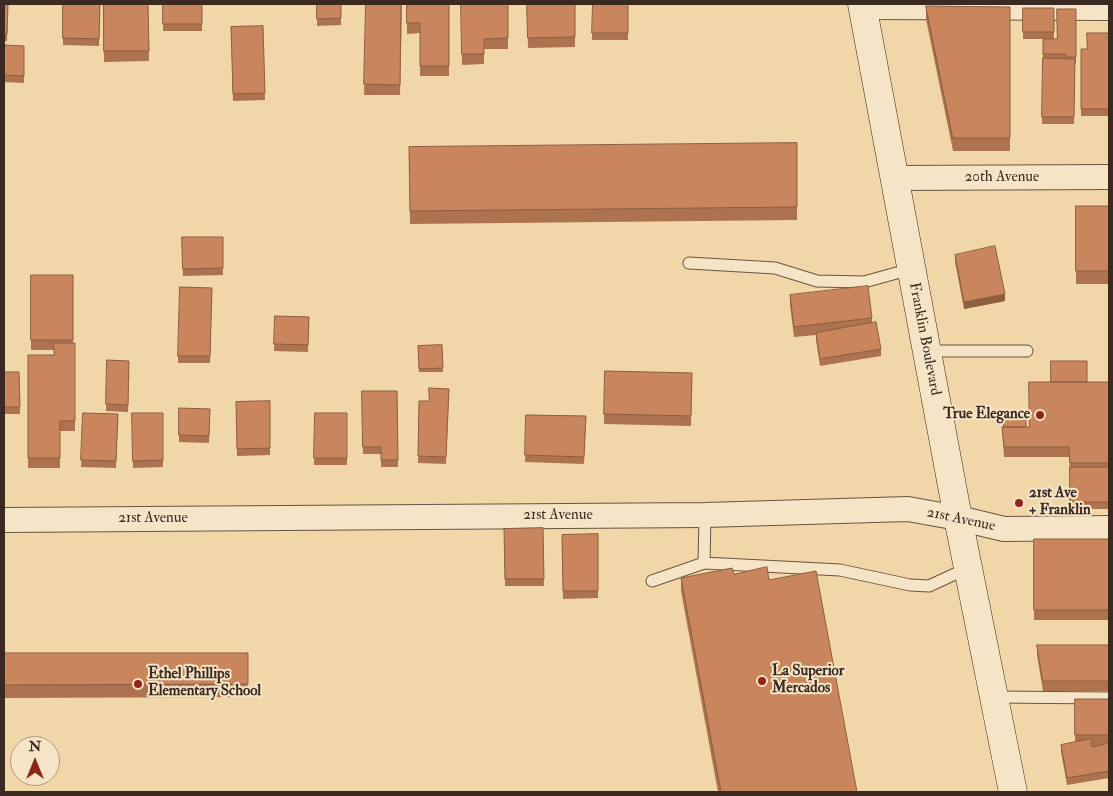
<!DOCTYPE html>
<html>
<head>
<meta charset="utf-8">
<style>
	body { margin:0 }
	#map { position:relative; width:1113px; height:796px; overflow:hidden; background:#f1d6a8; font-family:"IM FELL Double Pica",serif }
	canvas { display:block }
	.frame { position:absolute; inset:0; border:5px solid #3a2a21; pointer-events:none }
	.north { position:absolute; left:10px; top:736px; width:50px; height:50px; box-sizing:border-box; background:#f6e4c6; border:1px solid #ab9a84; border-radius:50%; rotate:0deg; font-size:14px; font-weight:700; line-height:20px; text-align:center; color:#3a2a21 }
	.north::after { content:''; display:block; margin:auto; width:18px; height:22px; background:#8f2418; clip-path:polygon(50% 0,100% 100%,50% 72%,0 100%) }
</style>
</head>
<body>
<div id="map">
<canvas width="1113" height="796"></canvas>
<div class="frame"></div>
<div class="north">N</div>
</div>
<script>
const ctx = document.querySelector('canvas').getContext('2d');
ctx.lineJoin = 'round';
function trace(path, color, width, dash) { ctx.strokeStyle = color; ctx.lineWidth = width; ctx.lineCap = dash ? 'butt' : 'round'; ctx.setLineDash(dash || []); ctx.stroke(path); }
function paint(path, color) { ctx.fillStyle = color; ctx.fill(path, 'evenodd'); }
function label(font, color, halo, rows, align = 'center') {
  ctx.font = font + ' "IM FELL Double Pica",serif'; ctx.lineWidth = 4; ctx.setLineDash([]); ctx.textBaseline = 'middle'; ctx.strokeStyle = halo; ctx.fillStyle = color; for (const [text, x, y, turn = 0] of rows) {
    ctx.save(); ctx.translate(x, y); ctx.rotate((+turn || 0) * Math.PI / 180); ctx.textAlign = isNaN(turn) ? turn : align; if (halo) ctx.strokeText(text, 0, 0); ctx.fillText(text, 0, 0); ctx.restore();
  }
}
const lane = new Path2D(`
	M 689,263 L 775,268 L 817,281 L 864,282 L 911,269
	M 927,351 L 1027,351
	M 705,515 L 704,563 L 840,570 L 910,585 L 929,586 L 968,568
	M 652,581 L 704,563
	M 994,697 L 1109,698`);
const street = new Path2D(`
	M 862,7 L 1109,8
	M 894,178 L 1109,177
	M 4,520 L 705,515 L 908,509 L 958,518 L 1004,529 L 1109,528`);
const secondary = new Path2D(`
	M 862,4 L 958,518 L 1013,792`);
trace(lane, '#685543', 13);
trace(street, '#685543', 26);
trace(secondary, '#3a2a21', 29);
trace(lane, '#f6e4c6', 11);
trace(street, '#f6e4c6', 24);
trace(secondary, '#f6e4c6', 28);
paint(new Path2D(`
	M 4,4 L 8,4 L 7,41 L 4,41 Z
	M 63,4 L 100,4 L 99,46 L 63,45 Z
	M 103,4 L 148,4 L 149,61 L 104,62 Z
	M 163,4 L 202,4 L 202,31 L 163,31 Z
	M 317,4 L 341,4 L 341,25 L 317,26 Z
	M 366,4 L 402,4 L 400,95 L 364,95 Z
	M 407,4 L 449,4 L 449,76 L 420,76 L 420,33 L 407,34 Z
	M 461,4 L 508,4 L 508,49 L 484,49 L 484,64 L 462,65 Z
	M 527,4 L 575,4 L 575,47 L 528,48 Z
	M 593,4 L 628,4 L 628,40 L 592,40 Z
	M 926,6 L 1010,7 L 1010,151 L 953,151 L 926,19 Z
	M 1023,8 L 1054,8 L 1054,39 L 1023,39 Z
	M 1076,9 L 1076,64 L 1075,64 L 1074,124 L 1042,124 L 1043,39 L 1057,39 Z
	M 263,26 L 265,100 L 233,101 L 231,27 Z
	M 1109,33 L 1109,116 L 1081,116 L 1081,49 L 1087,49 Z
	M 4,45 L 24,46 L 24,83 L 4,82 Z
	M 797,143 L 797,220 L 410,224 L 409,147 Z
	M 1076,206 L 1109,206 L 1109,284 L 1076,284 Z
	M 182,237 L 223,237 L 223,275 L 183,276 Z
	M 955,255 L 1005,301 L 964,309 L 955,262 Z
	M 31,275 L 73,275 L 73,343 L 75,343 L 75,431 L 60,431 L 60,468 L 28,468 L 28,355 L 54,355 L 54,350 L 31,350 Z
	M 180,287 L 212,288 L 210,363 L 178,363 Z
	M 790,295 L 872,318 L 872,323 L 881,349 L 881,356 L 820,366 L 816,340 L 816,335 L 794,337 L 790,305 Z
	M 275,316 L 309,317 L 308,352 L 274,351 Z
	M 442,345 L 443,372 L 419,372 L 418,346 Z
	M 107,360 L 129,361 L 128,412 L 106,411 Z
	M 605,371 L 692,373 L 691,426 L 604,424 Z
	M 4,372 L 19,372 L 20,414 L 4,414 Z
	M 1087,382 L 1109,382 L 1109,509 L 1070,509 L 1070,474 L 1069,457 L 1004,457 L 1002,427 L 1029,427 Z
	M 449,389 L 446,464 L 418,463 L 419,401 L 429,401 Z
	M 362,391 L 397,391 L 398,467 L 381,467 L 381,454 L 363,454 Z
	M 270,401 L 270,455 L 237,456 L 236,402 Z
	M 179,408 L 210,409 L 209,443 L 179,442 Z
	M 83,413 L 118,414 L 116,468 L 81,467 Z
	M 132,413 L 163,413 L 163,467 L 133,468 Z
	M 315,413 L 347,413 L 347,465 L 314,465 Z
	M 526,415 L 586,416 L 584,464 L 525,462 Z
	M 543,528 L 544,586 L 505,586 L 504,529 Z
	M 598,534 L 598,598 L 563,599 L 562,535 Z
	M 1034,539 L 1109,539 L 1109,620 L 1034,620 Z
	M 734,574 L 769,580 L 857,792 L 718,792 L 681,591 L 681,578 Z
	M 1037,645 L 1109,645 L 1109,691 L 1043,691 L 1037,655 Z
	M 4,653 L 248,653 L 248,697 L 4,698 Z
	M 1075,699 L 1109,699 L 1109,778 L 1067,785 L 1061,752 L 1061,745 L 1075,742 Z`), '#ad734f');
paint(new Path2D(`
	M 1005,294 L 1005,301 L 964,309 L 964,302 Z`), '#8d5e40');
const building = new Path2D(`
	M 4,4 L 8,4 L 7,34 L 4,34 Z
	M 63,4 L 100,4 L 99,39 L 63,38 Z
	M 104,4 L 148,4 L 149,51 L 104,51 Z
	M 163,4 L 202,4 L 202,24 L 163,24 Z
	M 317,4 L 341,4 L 341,18 L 317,19 Z
	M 366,4 L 401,4 L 400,85 L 364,84 Z
	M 407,4 L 449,4 L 449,66 L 420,66 L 420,23 L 407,23 Z
	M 461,4 L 508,4 L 508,38 L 484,39 L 484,54 L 462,54 Z
	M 527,4 L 575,4 L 575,37 L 528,38 Z
	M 593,4 L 628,4 L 628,33 L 592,33 Z
	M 926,6 L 1010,7 L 1010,138 L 953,138 Z
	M 1023,8 L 1054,8 L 1054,32 L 1023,32 Z
	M 1057,9 L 1076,9 L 1076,57 L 1066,57 L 1066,54 L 1043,54 L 1043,39 L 1057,39 Z
	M 263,26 L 265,93 L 233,94 L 231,27 Z
	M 1087,33 L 1109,33 L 1109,109 L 1081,109 L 1081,49 L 1087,49 Z
	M 4,45 L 24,46 L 24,76 L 4,75 Z
	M 1043,58 L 1075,59 L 1074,117 L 1042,117 Z
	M 797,143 L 797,207 L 410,211 L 409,147 Z
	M 1076,206 L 1109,206 L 1109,271 L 1076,271 Z
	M 182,237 L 223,237 L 223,268 L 183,269 Z
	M 995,246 L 1005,294 L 964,302 L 955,255 Z
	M 31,275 L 73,275 L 73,340 L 31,340 Z
	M 868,286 L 872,318 L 794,327 L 790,295 Z
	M 180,287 L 212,288 L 210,356 L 178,356 Z
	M 275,316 L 309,317 L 308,345 L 274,344 Z
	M 876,322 L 881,349 L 820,359 L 816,333 Z
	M 54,343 L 75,343 L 75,421 L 60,421 L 60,458 L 28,458 L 28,355 L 54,355 Z
	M 442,345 L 443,368 L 419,369 L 418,346 Z
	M 107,360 L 129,361 L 128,405 L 106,404 Z
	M 1051,361 L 1087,361 L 1087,382 L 1051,382 Z
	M 605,371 L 692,373 L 691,416 L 604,414 Z
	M 4,372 L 19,372 L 20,407 L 4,407 Z
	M 1029,382 L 1109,382 L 1109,463 L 1070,463 L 1069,447 L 1004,447 L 1002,427 L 1029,427 Z
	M 429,388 L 449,389 L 446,457 L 418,456 L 419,401 L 429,401 Z
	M 362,391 L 397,391 L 398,460 L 381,460 L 381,447 L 363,447 Z
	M 270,401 L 270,448 L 237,449 L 236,402 Z
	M 179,408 L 210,409 L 209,436 L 179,435 Z
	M 1004,411 L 1026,411 L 1026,427 L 1004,427 Z
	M 83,413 L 118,414 L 116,461 L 81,460 Z
	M 132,413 L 163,413 L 163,460 L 133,461 Z
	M 315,413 L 347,413 L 347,458 L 314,458 Z
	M 526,415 L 586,416 L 584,457 L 525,455 Z
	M 1070,467 L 1109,467 L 1109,502 L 1070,502 Z
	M 543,528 L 544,579 L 505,579 L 504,529 Z
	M 598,534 L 598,591 L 563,591 L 562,535 Z
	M 1034,539 L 1109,539 L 1109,610 L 1034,610 Z
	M 767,567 L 769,580 L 816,571 L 857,792 L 721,792 L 681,578 L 732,568 L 734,574 Z
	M 1037,645 L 1109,645 L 1109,681 L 1043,681 Z
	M 4,653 L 248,653 L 248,684 L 4,685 Z
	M 1075,699 L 1109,699 L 1109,735 L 1075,735 Z
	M 1091,739 L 1092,747 L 1109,743 L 1109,771 L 1067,778 L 1061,745 Z`);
paint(building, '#c9865c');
trace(building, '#8d5e40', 1);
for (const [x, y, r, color] of [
	[1040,415,5,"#8f2418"],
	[1019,503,5,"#8f2418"],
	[762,681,5,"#8f2418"],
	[138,684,5,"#8f2418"]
]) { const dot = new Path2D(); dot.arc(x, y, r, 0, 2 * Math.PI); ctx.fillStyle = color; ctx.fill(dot); trace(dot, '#f6e4c6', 2); }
label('15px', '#3a2a21', '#f6e4c6', [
	["20th Avenue",1002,178],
	["Franklin Boulevard",924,339,79],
	["21st Avenue",558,516],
	["21st Avenue",153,519],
	["21st Avenue",961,520,12]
]);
label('bold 15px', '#3a2a21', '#f6e4c6', [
	["True Elegance",1030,415,"right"],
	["21st Ave",1029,494],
	["+ Franklin",1029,511],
	["La Superior",772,672],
	["Mercados",772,689],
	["Ethel Phillips",148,675],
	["Elementary School",148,692]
], 'left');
</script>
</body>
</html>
